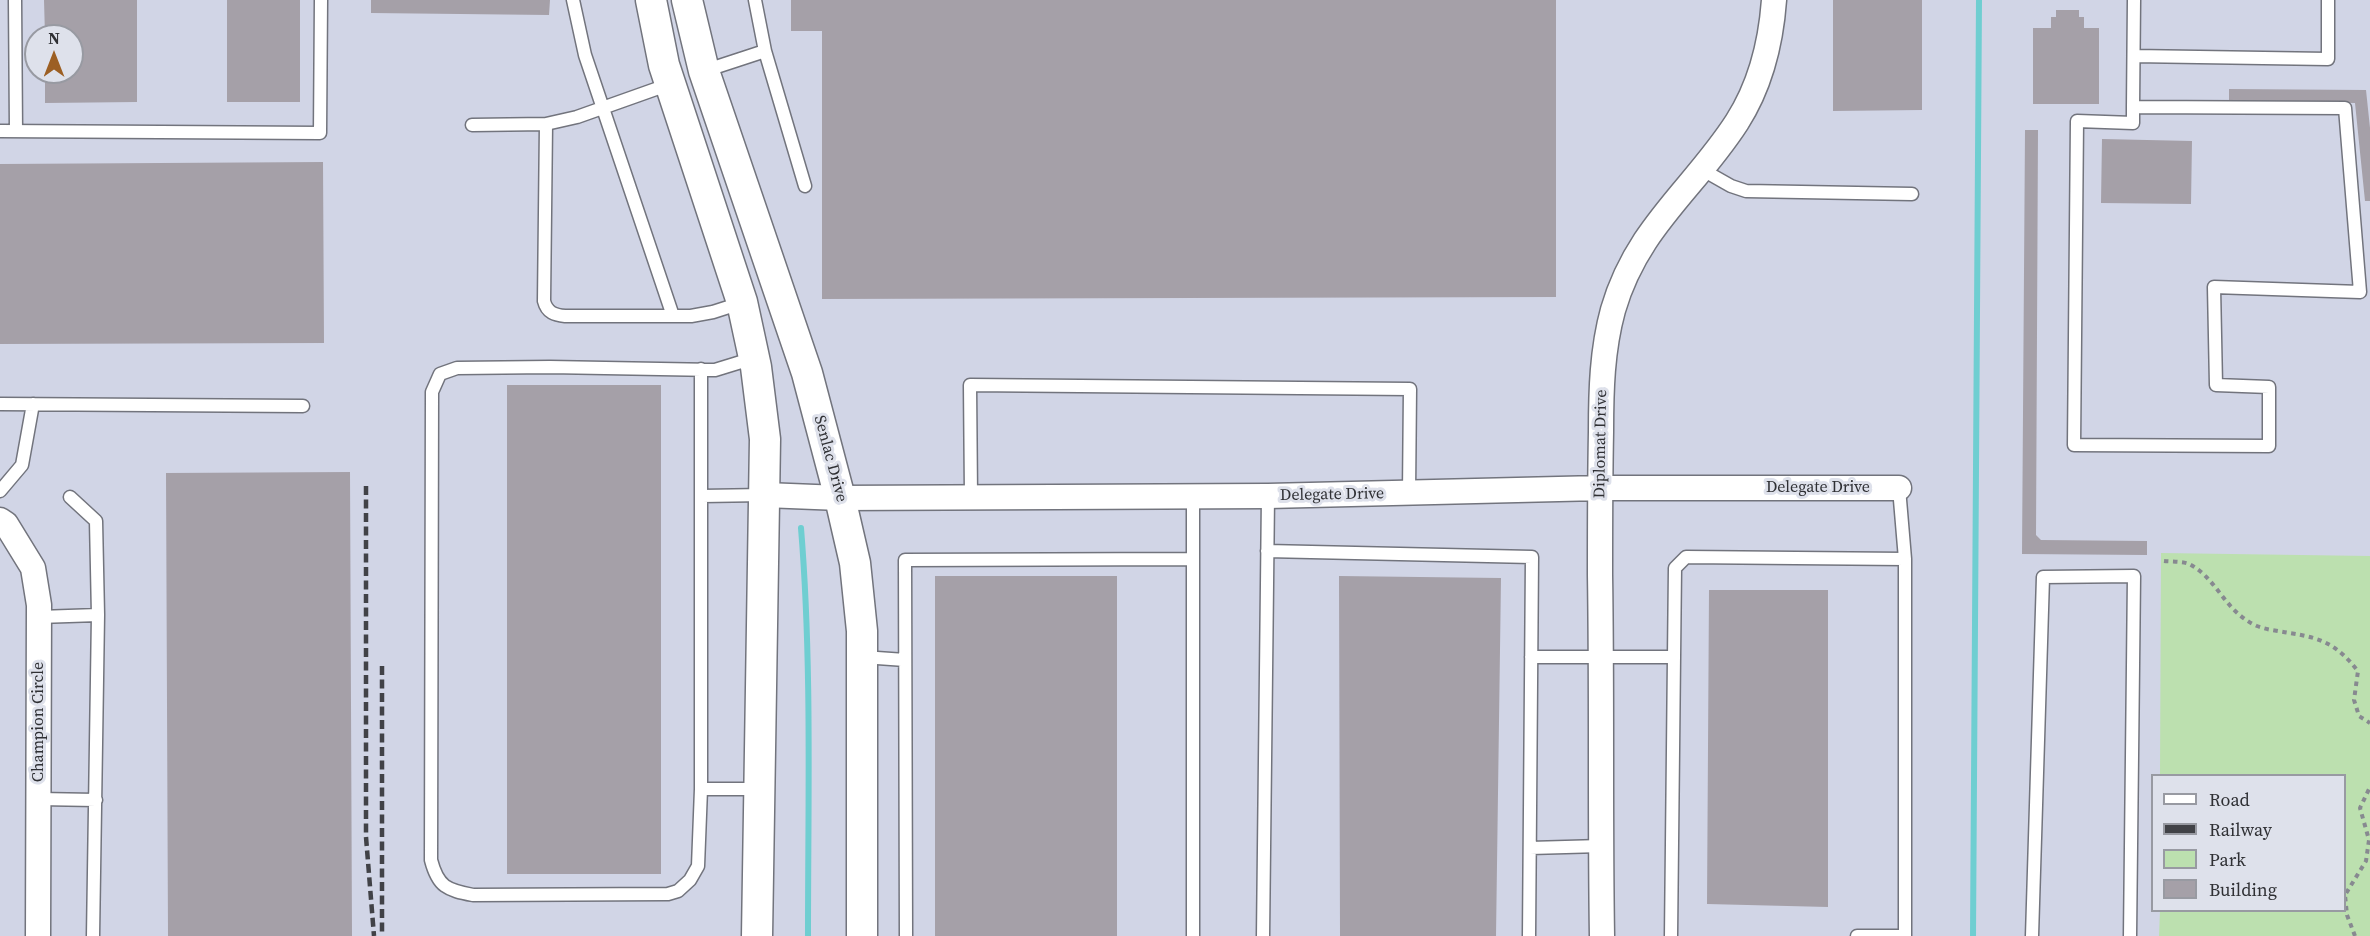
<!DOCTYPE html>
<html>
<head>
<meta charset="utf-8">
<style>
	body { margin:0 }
	#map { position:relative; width:2370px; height:936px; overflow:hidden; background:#dee1eb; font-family:"Source Serif 4",serif }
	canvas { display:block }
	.legend { position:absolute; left:2151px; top:774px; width:195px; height:138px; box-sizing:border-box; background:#dee1eb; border:2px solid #989aa2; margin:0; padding:8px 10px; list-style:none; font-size:18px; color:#2f3034 }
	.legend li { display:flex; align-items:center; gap:12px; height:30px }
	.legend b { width:30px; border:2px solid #989aa2 }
	.north { position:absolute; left:24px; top:24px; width:60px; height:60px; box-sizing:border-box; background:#dee1eb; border:2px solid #989aa2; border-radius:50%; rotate:0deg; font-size:16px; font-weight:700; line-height:24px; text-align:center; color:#2f3034 }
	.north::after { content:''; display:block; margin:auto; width:21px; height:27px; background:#9c5f23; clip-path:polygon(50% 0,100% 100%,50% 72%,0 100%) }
</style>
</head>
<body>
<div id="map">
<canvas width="2370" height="936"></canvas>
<ul class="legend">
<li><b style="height:8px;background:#fff"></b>Road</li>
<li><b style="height:8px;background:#414247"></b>Railway</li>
<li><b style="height:16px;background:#bce0af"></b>Park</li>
<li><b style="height:16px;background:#a5a0a8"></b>Building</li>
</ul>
<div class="north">N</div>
</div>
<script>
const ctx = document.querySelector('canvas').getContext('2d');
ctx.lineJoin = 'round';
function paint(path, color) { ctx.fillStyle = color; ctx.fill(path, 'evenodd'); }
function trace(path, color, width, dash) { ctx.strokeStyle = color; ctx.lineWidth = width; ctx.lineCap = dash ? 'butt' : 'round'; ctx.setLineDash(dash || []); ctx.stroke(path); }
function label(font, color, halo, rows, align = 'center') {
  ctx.font = font + ' "Source Serif 4",serif'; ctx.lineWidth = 6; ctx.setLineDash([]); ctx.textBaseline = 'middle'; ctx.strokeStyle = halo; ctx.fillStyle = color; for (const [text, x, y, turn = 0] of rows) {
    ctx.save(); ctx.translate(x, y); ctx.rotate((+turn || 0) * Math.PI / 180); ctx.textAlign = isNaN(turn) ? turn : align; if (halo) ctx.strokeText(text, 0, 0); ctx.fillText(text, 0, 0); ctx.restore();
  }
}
paint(new Path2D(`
	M 0,0 L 2370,0 L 2370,936 L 0,936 ZM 36,36 L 72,36 L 72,72 L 36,72 ZM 2152,776 L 2344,776 L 2344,910 L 2152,910 Z`), '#d1d5e6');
paint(new Path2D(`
	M 2161,553 L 2370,556 L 2370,936 L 2159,936 L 2160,911 L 2344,910 L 2344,776 L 2160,775 Z`), '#bce0af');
trace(new Path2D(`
	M 801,528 C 812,663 808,800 808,936
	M 1973,936 L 1979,0`), '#6fced1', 6);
paint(new Path2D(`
	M 44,0 L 137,0 L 137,102 L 45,103 L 45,72 L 72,72 L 72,36 L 45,36 Z
	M 227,0 L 300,0 L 300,102 L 227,102 Z
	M 371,0 L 550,0 L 549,15 L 371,13 Z
	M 791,0 L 1556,0 L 1556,297 L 822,299 L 822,31 L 791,31 Z
	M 1833,0 L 1922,0 L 1922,110 L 1833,111 Z
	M 2056,10 L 2079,10 L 2079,17 L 2084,17 L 2084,28 L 2099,28 L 2099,104 L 2033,104 L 2033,28 L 2051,28 L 2051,17 L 2056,17 Z
	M 2229,89 L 2366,90 L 2370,128 L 2370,201 L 2365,201 L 2355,103 L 2229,101 Z
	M 2025,130 L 2038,130 L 2036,535 L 2041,540 L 2147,541 L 2147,555 L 2022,554 Z
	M 2102,139 L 2192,141 L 2191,204 L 2101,203 Z
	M 323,162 L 324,343 L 0,344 L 0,164 Z
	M 507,385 L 661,385 L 661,874 L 507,874 Z
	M 350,472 L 352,936 L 168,936 L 166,473 Z
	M 935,576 L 1117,576 L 1117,936 L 935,936 Z
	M 1339,576 L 1501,578 L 1496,936 L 1340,936 Z
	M 1709,590 L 1828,590 L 1828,907 L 1707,904 Z`), '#a5a0a8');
const service = new Path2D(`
	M 15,0 L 16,131
	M 573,0 L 585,55 L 673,316
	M 765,51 L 805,186
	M 2134,56 L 2328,59 L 2328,0
	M 704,71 L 765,51 L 755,0
	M 670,84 L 577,117 L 546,124 L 544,301 C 547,313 555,315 565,316 L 691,316 L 713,312 L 741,303
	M 2133,107 L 2345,108 L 2360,292 L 2214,287 L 2216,385 L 2269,387 L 2269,446 L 2074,445 L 2077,121 L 2133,123 L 2133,107 L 2134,0
	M 472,125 L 546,124
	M 0,131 L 320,133 L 321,0
	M 1701,169 L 1731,186 L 1746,191 L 1912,194
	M 754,358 L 715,370 L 550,367 L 457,368 L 440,374 L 432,392 L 431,860 C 438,887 447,890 473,895 L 668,894 L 678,891 L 690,880 L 698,866 L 701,789 L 759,789
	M 701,369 L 701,789
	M 0,404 L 303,406
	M 1899,488 L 1905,559
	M 0,491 L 22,465 L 33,404
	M 702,496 L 764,495
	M 971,496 L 970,385 L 1410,389 L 1409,493
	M 1193,496 L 1193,936
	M 70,497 L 96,521 L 98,615
	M 1267,551 L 1532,557 L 1529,936
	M 39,617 L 98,615 L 93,936
	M 863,657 L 905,660
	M 1531,657 L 1674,657 L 1671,936
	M 1674,657 L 1675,568 L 1686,557 L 1905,559 L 1905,936
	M 39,799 L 96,800
	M 1530,848 L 1601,846
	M 906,936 L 905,560 L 1193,559
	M 1263,936 L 1268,496
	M 1857,936 L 1905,936
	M 2032,936 L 2043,577 L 2134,576 L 2130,936`);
const minor = new Path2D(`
	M 765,495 L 840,498 L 1268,496 L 1600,488 L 1899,488
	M 0,520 L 6,524 L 33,568 L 39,605 L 38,936
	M 1602,936 C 1600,816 1602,696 1600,575 C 1600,528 1600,480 1601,432 C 1601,391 1602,350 1613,310 C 1637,227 1694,189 1737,122 C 1760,86 1771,42 1774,0`);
const tertiary = new Path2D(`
	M 651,0 L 664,65 L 742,302 L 756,367 L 765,439 L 757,936
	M 687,0 L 704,71 L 807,373 L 840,498 L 855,563 L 862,631 L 862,936`);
trace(service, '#72747d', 15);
trace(minor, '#72747d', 27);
trace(tertiary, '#72747d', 33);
trace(new Path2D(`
	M 2164,561 C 2172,562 2184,561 2191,565 C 2218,580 2225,612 2257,626 C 2267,630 2279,631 2289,633 C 2323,638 2337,645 2358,671 L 2354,700 L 2359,716 L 2370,723
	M 2355,936 L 2347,915 L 2345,895 L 2366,861 L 2369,840 L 2360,808 L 2370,787`), '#878990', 4, [4.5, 4.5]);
trace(service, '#fff', 12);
trace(minor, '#fff', 24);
trace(tertiary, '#fff', 30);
trace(new Path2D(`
	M 366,486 L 366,837 L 374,936
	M 382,666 L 382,936`), '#414247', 4.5, [9, 4.5]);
label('16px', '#2f3034', '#dee1eb', [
	["Diplomat Drive",1601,444,-89],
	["Senlac Drive",830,459,75],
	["Delegate Drive",1818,488],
	["Delegate Drive",1332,495,-1],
	["Champion Circle",39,722,-90]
]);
</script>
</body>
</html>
